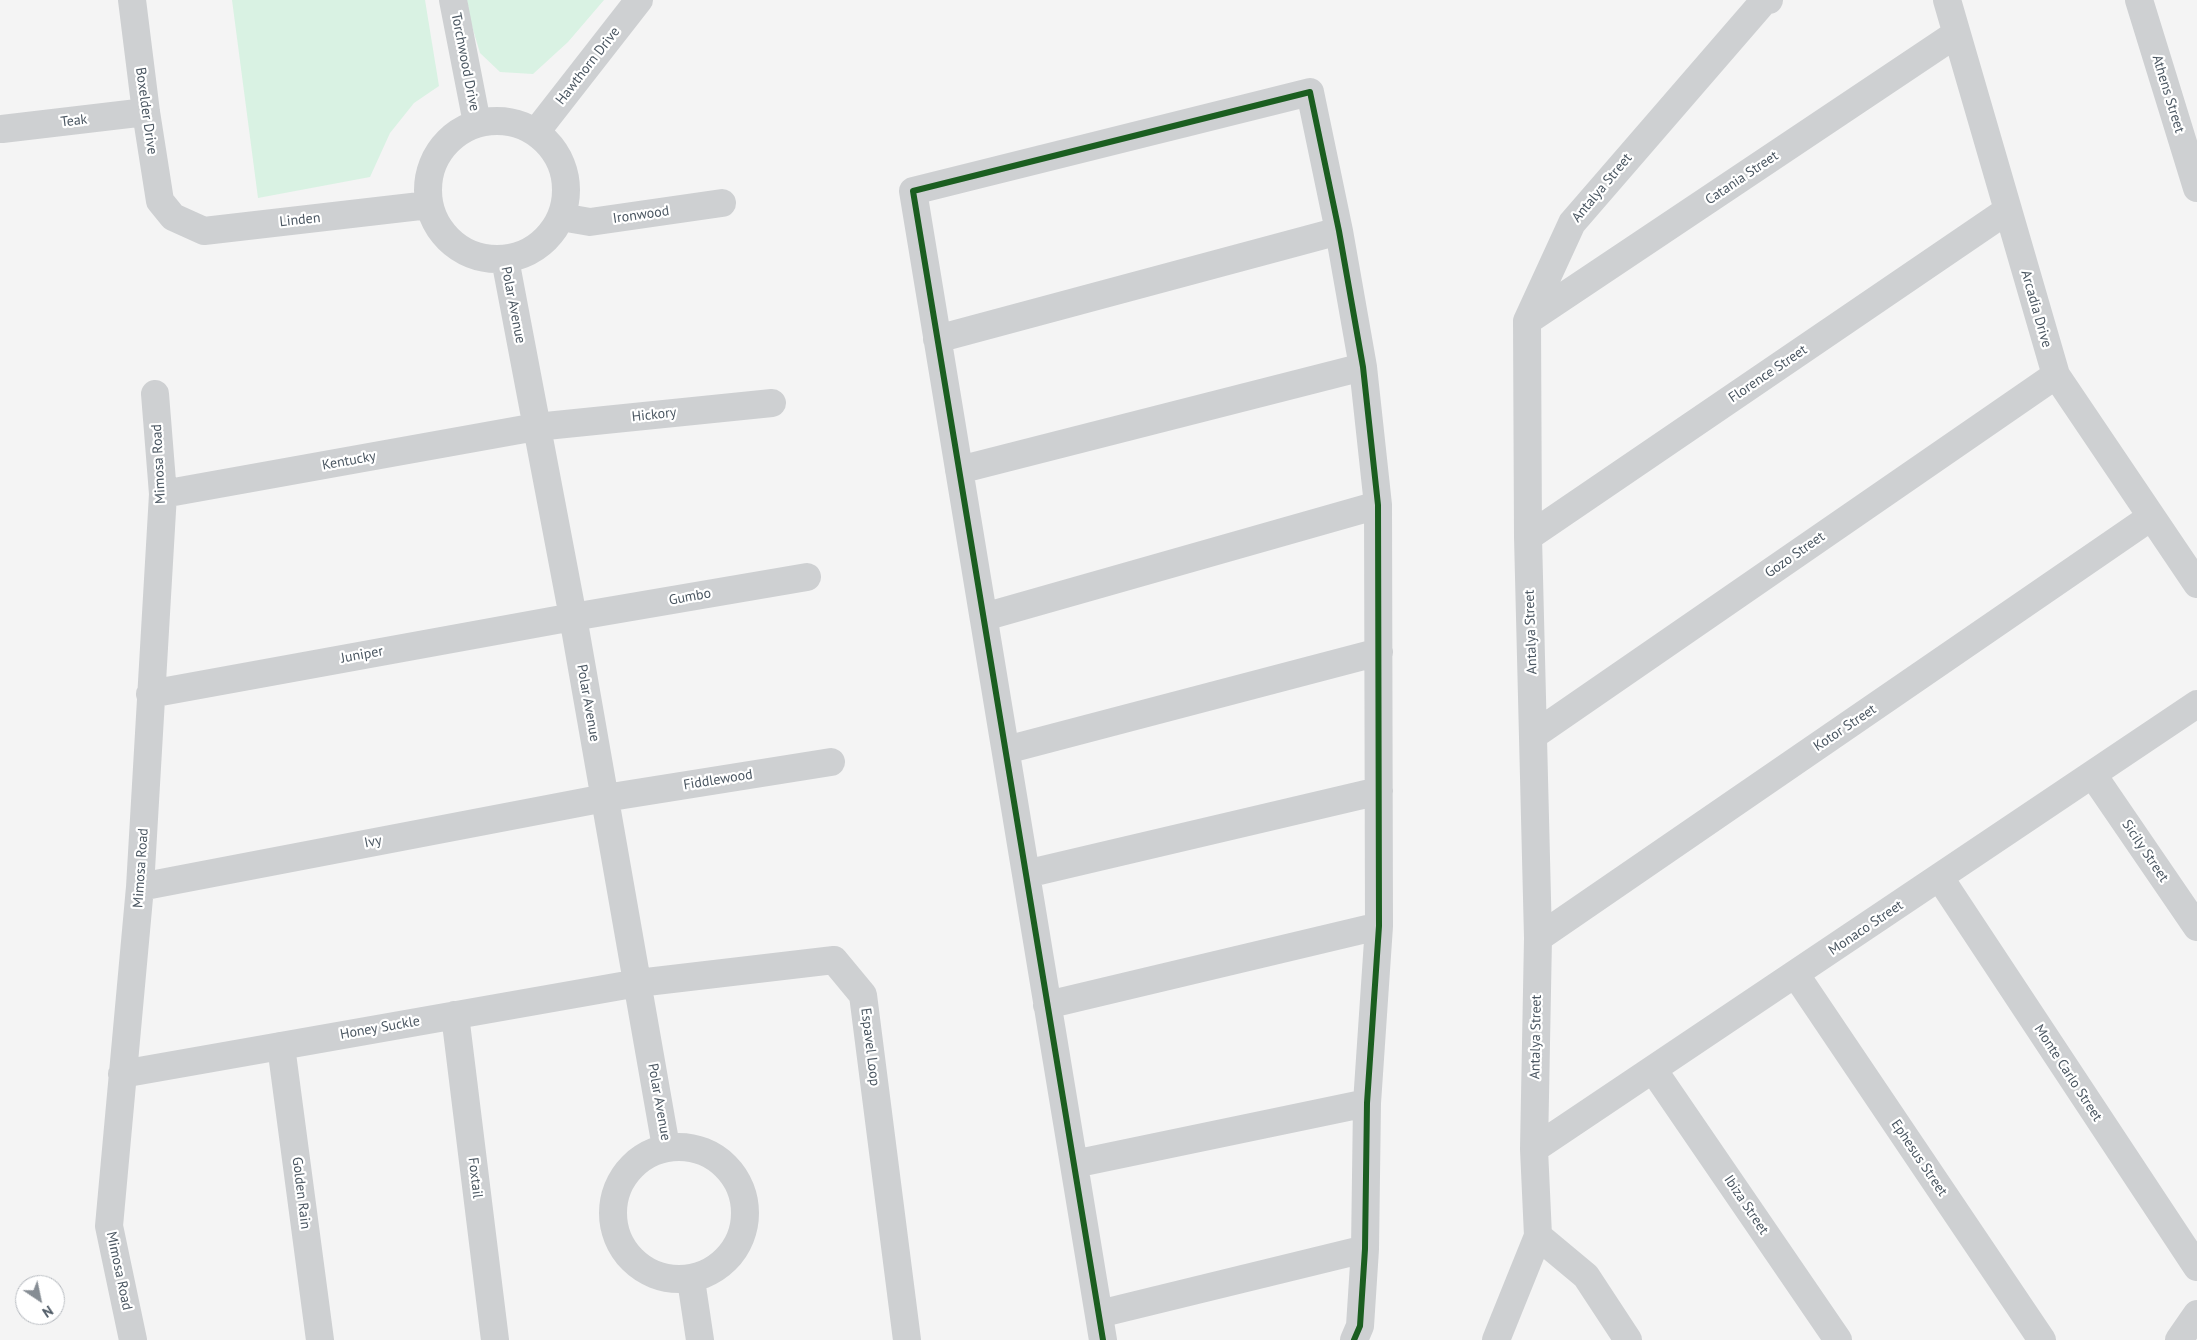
<!DOCTYPE html>
<html>
<head>
<meta charset="utf-8">
<style>
	body { margin:0 }
	#map { position:relative; width:2197px; height:1340px; overflow:hidden; background:#f4f4f4; font-family:"PT Sans",sans-serif }
	canvas { display:block }
	.north { position:absolute; left:15px; top:1275px; width:50px; height:50px; box-sizing:border-box; background:#fff; border:1px solid #b7bbc0; border-radius:50%; rotate:146deg; font-size:14px; font-weight:700; line-height:20px; text-align:center; color:#4a5661 }
	.north::after { content:''; display:block; margin:auto; width:18px; height:22px; background:#868d94; clip-path:polygon(50% 0,100% 100%,50% 72%,0 100%) }
</style>
</head>
<body>
<div id="map">
<canvas width="2197" height="1340"></canvas>
<div class="north">N</div>
</div>
<script>
const ctx = document.querySelector('canvas').getContext('2d');
ctx.lineJoin = 'round';
function paint(path, color) { ctx.fillStyle = color; ctx.fill(path, 'evenodd'); }
function trace(path, color, width, dash) { ctx.strokeStyle = color; ctx.lineWidth = width; ctx.lineCap = dash ? 'butt' : 'round'; ctx.setLineDash(dash || []); ctx.stroke(path); }
function label(font, color, halo, rows, align = 'center') {
  ctx.font = font + ' "PT Sans",sans-serif'; ctx.lineWidth = 4.5; ctx.setLineDash([]); ctx.textBaseline = 'middle'; ctx.strokeStyle = halo; ctx.fillStyle = color; for (const [text, x, y, turn = 0] of rows) {
    ctx.save(); ctx.translate(x, y); ctx.rotate((+turn || 0) * Math.PI / 180); ctx.textAlign = isNaN(turn) ? turn : align; if (halo) ctx.strokeText(text, 0, 0); ctx.fillText(text, 0, 0); ctx.restore();
  }
}
paint(new Path2D(`
	M 232,0 L 425,0 L 439,86 L 414,103 L 390,133 L 370,177 L 258,198 Z
	M 467,0 L 604,0 L 568,42 L 533,74 L 500,72 L 480,53 L 471,23 Z`), '#d9f2e3');
trace(new Path2D(`
	M 132,0 L 146,112 L 160,201 L 173,217 L 204,231 L 429,205
	M 453,0 L 477,123
	M 1947,0 L 2056,375 L 2197,584
	M 2139,0 L 2197,188
	M428 190a69 69 0 1 1 138 0a69 69 0 1 1-138 0Z
	M 2,129 L 146,112
	M 536,132 L 639,0
	M 561,217 L 590,222 L 722,203
	M 505,259 L 573,617 L 666,1147
	M 1527,321 L 1956,34
	M 937,339 L 1339,231
	M 959,470 L 1363,367
	M 163,494 L 536,427 L 772,403
	M 1528,537 L 2008,210
	M 984,617 L 1378,505
	M 150,694 L 573,617 L 807,577
	M 1534,735 L 2056,375
	M 1006,750 L 1379,652
	M 2093,775 L 2197,927
	M 1026,874 L 1379,791
	M 1940,878 L 2197,1267
	M 140,887 L 605,798 L 831,762
	M 1538,938 L 2151,517
	M 1796,975 L 2042,1340
	M 1047,1005 L 1379,926
	M 455,1015 L 495,1340
	M 281,1046 L 320,1340
	M 1654,1071 L 1838,1340
	M 122,1074 L 638,983 L 834,960 L 863,995 L 907,1340
	M613 1213a66 66 0 1 1 132 0a66 66 0 1 1-132 0Z
	M 1534,1149 L 2197,704
	M 1074,1164 L 1367,1103
	M 1538,1236 L 1586,1276 L 1628,1340
	M 691,1280 L 700,1340
	M 1099,1314 L 1365,1249
	M 133,1340 L 109,1226 L 140,887 L 163,494 L 155,394
	M 1103,1340 L 913,191 L 1310,92 L 1339,231 L 1363,367 L 1378,505 L 1379,926 L 1367,1103 L 1365,1249 L 1360,1326 L 1354,1340
	M 1496,1340 L 1538,1236 L 1534,1149 L 1538,938 L 1528,537 L 1527,321 L 1572,223 L 1764,1 L 1769,0
	M 2179,1340 L 2197,1314`), '#ced0d2', 28);
trace(new Path2D(`
	M 1103,1340 L 913,191 L 1310,92 L 1339,231 L 1363,367 L 1378,505 L 1379,926 L 1367,1103 L 1365,1249 L 1360,1326 L 1354,1340`), '#1b5e20', 6);
label('14px', '#4a5661', '#fff', [
	["Torchwood Drive",465,62,79],
	["Hawthorn Drive",588,66,-52],
	["Athens Street",2168,94,73],
	["Boxelder Drive",146,111,82],
	["Teak",74,121,-7],
	["Catania Street",1742,178,-34],
	["Antalya Street",1602,188,-50],
	["Ironwood",641,215,-8],
	["Linden",300,220,-6],
	["Polar Avenue",513,305,79],
	["Arcadia Drive",2036,309,74],
	["Florence Street",1768,374,-34],
	["Hickory",654,415,-6],
	["Kentucky",349,461,-10],
	["Mimosa Road",159,464,-93],
	["Gozo Street",1795,555,-35],
	["Gumbo",690,597,-10],
	["Antalya Street",1531,632,-92],
	["Juniper",362,655,-10],
	["Polar Avenue",588,703,80],
	["Kotor Street",1845,728,-34],
	["Fiddlewood",718,780,-9],
	["Ivy",373,842,-11],
	["Sicily Street",2145,851,56],
	["Mimosa Road",141,868,-86],
	["Monaco Street",1866,928,-34],
	["Honey Suckle",380,1028,-10],
	["Antalya Street",1536,1037,-89],
	["Espavel Loop",870,1047,83],
	["Monte Carlo Street",2068,1073,57],
	["Polar Avenue",659,1102,80],
	["Ephesus Street",1919,1158,56],
	["Foxtail",475,1178,83],
	["Golden Rain",301,1193,83],
	["Ibiza Street",1746,1205,56],
	["Mimosa Road",119,1271,78]
]);
</script>
</body>
</html>
